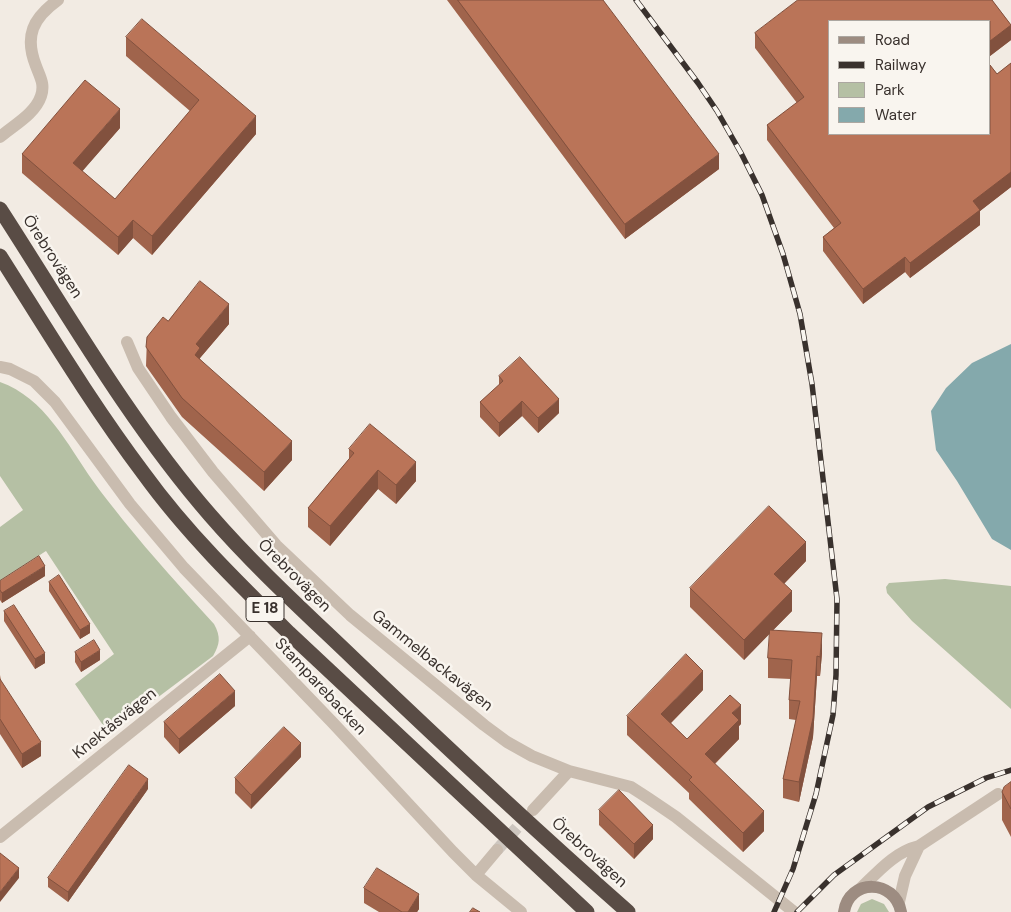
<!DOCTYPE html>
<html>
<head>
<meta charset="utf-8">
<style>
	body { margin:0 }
	#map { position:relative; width:1011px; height:912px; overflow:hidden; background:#f2ebe3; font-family:"DM Sans",sans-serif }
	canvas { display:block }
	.legend { position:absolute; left:828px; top:20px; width:162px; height:115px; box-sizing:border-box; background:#f9f5ef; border:1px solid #aca7a1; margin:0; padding:6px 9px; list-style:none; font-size:15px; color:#39312d }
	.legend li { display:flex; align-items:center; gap:10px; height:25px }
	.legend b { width:25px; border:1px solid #aca7a1 }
</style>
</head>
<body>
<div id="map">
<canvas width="1011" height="912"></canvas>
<ul class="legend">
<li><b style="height:6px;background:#9d8c81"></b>Road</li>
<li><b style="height:6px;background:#39312d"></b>Railway</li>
<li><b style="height:14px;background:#b5c0a4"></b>Park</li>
<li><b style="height:14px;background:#84a9ac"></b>Water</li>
</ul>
</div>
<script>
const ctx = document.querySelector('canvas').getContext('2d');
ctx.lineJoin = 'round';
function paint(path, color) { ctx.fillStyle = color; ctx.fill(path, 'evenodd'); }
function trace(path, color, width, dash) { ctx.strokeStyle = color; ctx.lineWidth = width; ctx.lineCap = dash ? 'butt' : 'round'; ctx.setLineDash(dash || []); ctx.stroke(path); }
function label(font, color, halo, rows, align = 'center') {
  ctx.font = font + ' "DM Sans",sans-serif'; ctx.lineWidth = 5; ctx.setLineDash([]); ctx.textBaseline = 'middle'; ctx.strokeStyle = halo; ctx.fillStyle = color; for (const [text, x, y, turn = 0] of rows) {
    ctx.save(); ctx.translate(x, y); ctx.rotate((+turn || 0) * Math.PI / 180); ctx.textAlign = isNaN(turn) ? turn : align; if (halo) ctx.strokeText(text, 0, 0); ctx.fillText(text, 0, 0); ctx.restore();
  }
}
paint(new Path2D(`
	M 0,382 C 45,398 67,444 93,481 C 102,494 113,507 123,520 C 152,556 183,590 214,624 C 221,637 220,644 213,656 L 109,734 L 75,684 L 114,654 L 46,551 L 0,581 L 0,527 L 23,510 L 0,476 Z
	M 945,579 L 1011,586 L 1011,709 L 912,621 L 887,593 L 886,587 L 889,583 Z
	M 872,899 L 884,904 L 889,912 L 857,912 L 861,904 Z`), '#b5c0a4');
paint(new Path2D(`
	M 1011,344 L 1011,550 L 992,539 L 957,481 L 936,450 L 931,411 L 946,388 L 972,363 Z`), '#84a9ac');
trace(new Path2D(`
	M 497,850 L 531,812`), '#cdc6bf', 12, [12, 6]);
trace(new Path2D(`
	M 0,137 C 14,125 35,114 41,96 C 45,84 40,77 36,66 C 24,36 33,18 58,0
	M 127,342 L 138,368 L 171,417 L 213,472 L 276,545 L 350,615 L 484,725 L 507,742 L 532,756 L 569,771 L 631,787 L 648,798 L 676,817 L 794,912
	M 0,367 L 10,369 L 34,381 L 55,402 L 130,504 L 184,568 L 333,723 L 453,852 L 476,875 L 521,912
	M 533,810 L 569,771
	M 0,837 L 250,636
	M 476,875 L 497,850
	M 859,890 C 877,873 894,852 919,846 L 998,794
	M 899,902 L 905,876 L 919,846`), '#c9bcaf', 12);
trace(new Path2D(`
	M 844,912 C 849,878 895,879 901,912`), '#9d8c81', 12);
trace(new Path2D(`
	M 0,209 C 66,311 130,423 210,515 C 255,567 306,613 355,660 C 444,745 535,830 628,912
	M 0,256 C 47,330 92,405 144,474 C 186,532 238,583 289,633 L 587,912`), '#594c45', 15);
const rail = new Path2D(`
	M 636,0 L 698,83 L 717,111 L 741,153 L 762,195 L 783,254 L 800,314 L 812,384 L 837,599 L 836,675 L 833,715 L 816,794 L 793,869 L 774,912
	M 797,912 L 834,875 L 928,807 L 986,778 L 1011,770`);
trace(rail, '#39312d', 5.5);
trace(rail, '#f9f5ef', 4, [11]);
paint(new Path2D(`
	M 447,0 L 603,0 L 719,169 L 625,239 Z
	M 798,0 L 992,0 L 1011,25 L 1011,40 L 990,56 L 990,21 L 830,21 L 830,134 L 990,134 L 990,65 L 997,74 L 1011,63 L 1011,187 L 980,211 L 980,225 L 910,278 L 905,272 L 863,304 L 823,251 L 823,237 L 834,228 L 767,140 L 767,125 L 797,103 L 755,48 L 755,33 Z
	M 126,37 L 256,134 L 152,255 L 133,238 L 118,255 L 22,173 L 22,154 L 120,128 L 82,171 L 115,199 L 190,111 L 126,56 Z
	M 168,321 L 229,324 L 200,358 L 200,359 L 292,460 L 264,491 L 182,417 L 146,366 L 147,337 Z
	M 499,376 L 559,413 L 538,433 L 522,416 L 499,437 L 480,417 L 480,402 L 499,385 Z
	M 349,449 L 416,481 L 396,504 L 378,489 L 330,546 L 308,527 L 308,508 L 349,459 Z
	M 806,561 L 784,584 L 792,611 L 773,630 L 822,653 L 820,676 L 817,676 L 813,737 L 799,802 L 783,798 L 783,779 L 796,720 L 789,719 L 789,700 L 791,679 L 768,678 L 768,658 L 770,633 L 744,660 L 690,607 L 690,588 Z
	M 45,576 L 2,603 L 0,600 L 0,581 Z
	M 49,582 L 90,633 L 80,639 L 49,591 Z
	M 4,611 L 45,663 L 35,669 L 4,621 Z
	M 75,652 L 100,660 L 81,672 L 75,662 Z
	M 0,675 L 1,681 L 41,756 L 22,768 L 0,734 Z
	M 703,690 L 671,723 L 687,739 L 741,724 L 739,726 L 739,739 L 715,764 L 764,831 L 743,852 L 689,799 L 689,793 L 627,735 L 627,716 Z
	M 235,706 L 179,754 L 164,737 L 164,722 Z
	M 301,757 L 251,809 L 235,793 L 235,778 Z
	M 1011,782 L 1011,837 L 1002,820 L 1002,792 Z
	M 148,789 L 68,902 L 48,887 L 48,878 Z
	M 599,810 L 653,839 L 634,859 L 599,825 Z
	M 364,888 L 419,909 L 417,912 L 379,912 L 364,903 Z`), '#a0644c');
paint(new Path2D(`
	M 1011,25 L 1011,40 L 990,56 L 990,41 Z
	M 120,109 L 120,128 L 73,182 L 73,163 Z
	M 256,116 L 256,134 L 152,255 L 152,236 Z
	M 719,154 L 719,169 L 625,239 L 625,224 Z
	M 1011,172 L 1011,187 L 980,211 L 980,225 L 910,278 L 910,263 L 973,201 Z
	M 133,220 L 133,238 L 118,255 L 118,237 Z
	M 905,257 L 905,272 L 863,304 L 863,289 Z
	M 229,304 L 229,324 L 200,358 L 200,368 L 195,374 L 196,344 Z
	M 559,399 L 559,413 L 538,433 L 538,418 Z
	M 522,401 L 522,416 L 499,437 L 499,423 Z
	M 292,441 L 292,460 L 264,491 L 264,472 Z
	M 416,462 L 416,481 L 396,504 L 396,485 Z
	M 378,470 L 378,489 L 330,546 L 330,526 Z
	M 806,542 L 806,561 L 774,594 L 774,574 Z
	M 45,566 L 45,576 L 2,603 L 2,593 Z
	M 792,591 L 792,611 L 744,660 L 744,640 Z
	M 90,624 L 90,633 L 80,639 L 80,630 Z
	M 822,633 L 822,653 L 820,676 L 820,657 Z
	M 100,650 L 100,660 L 81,672 L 81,662 Z
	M 45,653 L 45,663 L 35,669 L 35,659 Z
	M 817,656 L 817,676 L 813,737 L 799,802 L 799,782 Z
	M 703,671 L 703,690 L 661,733 L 661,714 Z
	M 235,691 L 235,706 L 179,754 L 179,739 Z
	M 741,705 L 741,724 L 739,726 L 739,739 L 705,773 L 705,754 L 732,713 Z
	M 41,742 L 41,756 L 22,768 L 22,754 Z
	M 301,743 L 301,757 L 251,809 L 251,795 Z
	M 148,779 L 148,789 L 68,902 L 68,892 Z
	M 764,811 L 764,831 L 743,852 L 743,833 Z
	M 653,825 L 653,839 L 634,859 L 634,844 Z
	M 19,868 L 19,878 L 0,902 L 0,892 Z
	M 419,894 L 419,909 L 417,912 L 408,912 Z`), '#82513e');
const building = new Path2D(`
	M 458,0 L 603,0 L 719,154 L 625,224 Z
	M 798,0 L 992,0 L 1011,25 L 990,41 L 990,21 L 830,21 L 830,134 L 990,134 L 990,65 L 997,74 L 1011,63 L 1011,172 L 973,201 L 980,210 L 910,263 L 905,257 L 863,289 L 823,237 L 841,223 L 767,125 L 804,97 L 755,33 Z
	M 142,19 L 256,116 L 152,236 L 133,220 L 118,237 L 22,154 L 85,80 L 120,109 L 73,163 L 115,199 L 199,100 L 126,37 Z
	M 200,281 L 229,304 L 196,344 L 200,348 L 195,355 L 292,441 L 264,472 L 182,398 L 146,347 L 147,337 L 163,317 L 168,321 Z
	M 520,357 L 559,399 L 538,418 L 522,401 L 499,423 L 480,402 L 503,381 L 499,376 Z
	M 370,424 L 416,462 L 396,485 L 378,470 L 330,526 L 308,508 L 354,453 L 349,449 Z
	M 769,506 L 806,542 L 774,574 L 792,591 L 744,640 L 690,588 Z
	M 39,556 L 45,566 L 2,593 L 0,590 L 0,581 Z
	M 59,575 L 90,624 L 80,630 L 49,582 Z
	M 14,605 L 45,653 L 35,659 L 4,611 Z
	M 770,630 L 822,633 L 820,657 L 817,656 L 813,718 L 799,782 L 783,779 L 800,701 L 789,700 L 792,660 L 768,658 Z
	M 94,640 L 100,650 L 81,662 L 75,652 Z
	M 686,654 L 703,671 L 661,714 L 687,739 L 730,695 L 741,705 L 732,713 L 739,720 L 705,754 L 764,811 L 743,833 L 689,780 L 692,777 L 627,716 Z
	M 220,674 L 235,691 L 179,739 L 164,722 Z
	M 0,679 L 41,742 L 22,754 L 0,719 Z
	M 284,727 L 301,743 L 251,795 L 235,778 Z
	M 129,765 L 148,779 L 68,892 L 48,878 Z
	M 1011,782 L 1011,809 L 1002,792 L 1004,787 Z
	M 619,790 L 653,825 L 634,844 L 599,810 Z
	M 0,853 L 19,868 L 0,892 Z
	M 377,868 L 419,894 L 408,912 L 402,912 L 364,888 Z
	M 473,908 L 480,912 L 470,912 Z`);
paint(building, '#ba7458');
trace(building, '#82513e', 1);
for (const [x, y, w] of [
	[265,609,38]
]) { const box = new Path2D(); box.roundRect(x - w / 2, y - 12.5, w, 25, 4); ctx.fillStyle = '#f9f5ef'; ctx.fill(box); trace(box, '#39312d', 1); }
label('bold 15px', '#39312d', null, [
	["E 18",265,609]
]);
label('16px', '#39312d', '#f9f5ef', [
	["Örebrovägen",52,257,57],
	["Örebrovägen",294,576,45],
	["Gammelbackavägen",432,661,39],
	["Stamparebacken",320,687,47],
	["Knektåsvägen",115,724,-39],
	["Örebrovägen",589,853,42]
]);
</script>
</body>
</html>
